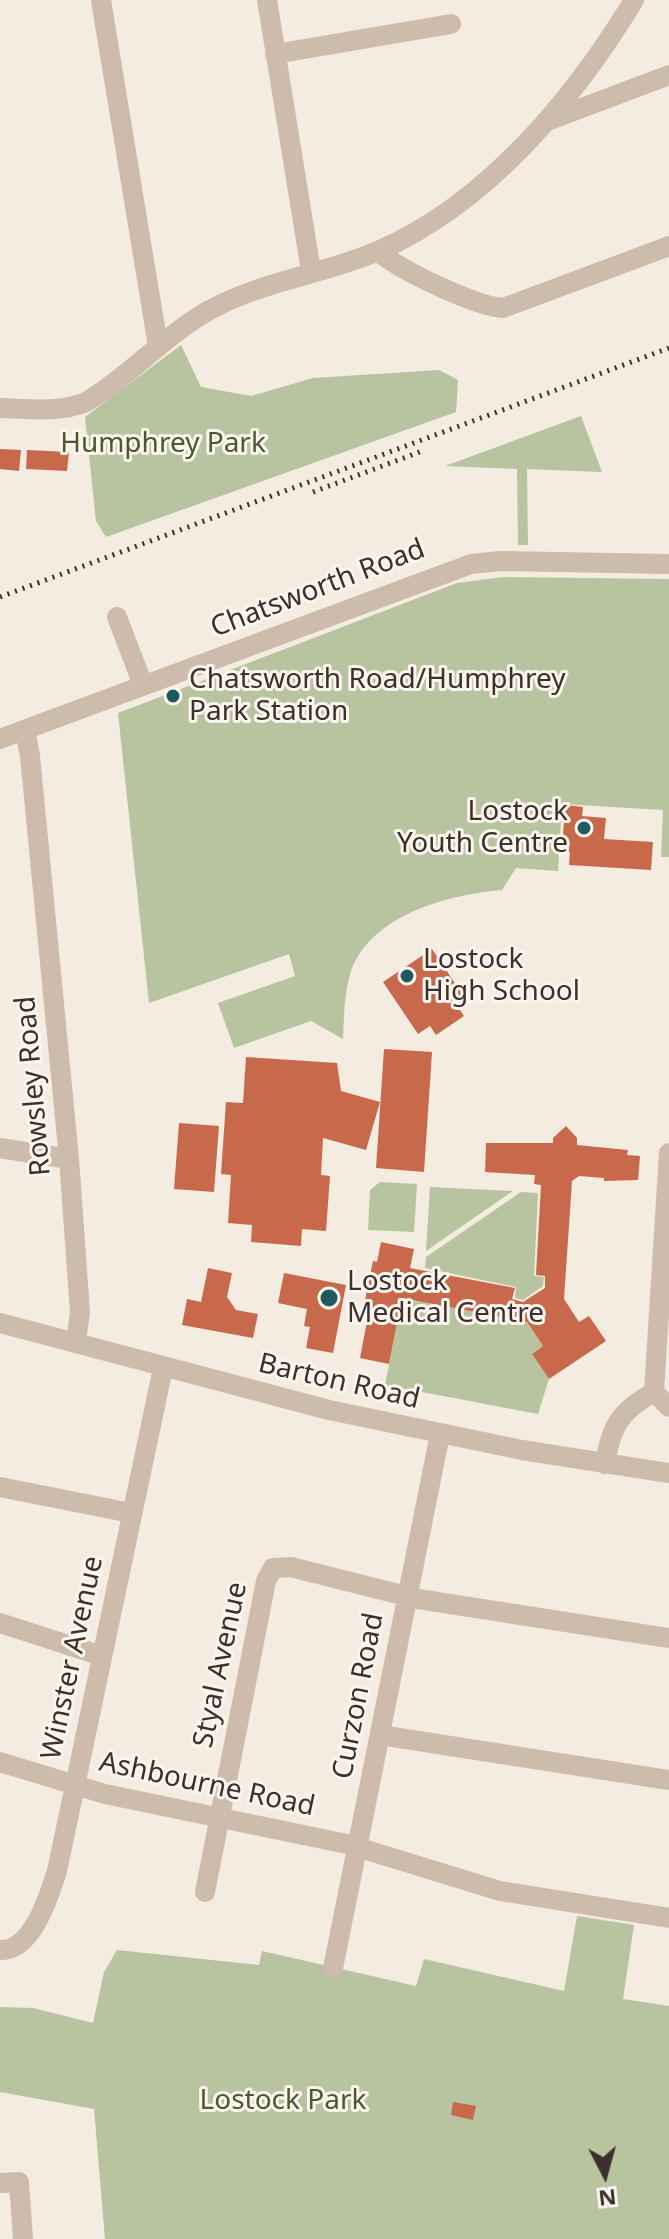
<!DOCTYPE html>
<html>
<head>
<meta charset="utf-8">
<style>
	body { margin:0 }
	#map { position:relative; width:669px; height:2239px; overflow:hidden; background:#f4ebe1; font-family:"Noto Sans",sans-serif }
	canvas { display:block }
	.north { position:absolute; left:565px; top:2135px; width:80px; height:80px; -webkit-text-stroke:6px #fbf5ee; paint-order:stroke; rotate:174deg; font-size:22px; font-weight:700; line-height:32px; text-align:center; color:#3b302b }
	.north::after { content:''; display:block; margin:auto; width:28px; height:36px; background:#3b302b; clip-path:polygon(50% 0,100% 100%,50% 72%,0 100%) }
</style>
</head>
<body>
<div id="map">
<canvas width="669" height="2239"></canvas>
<div class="north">N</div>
</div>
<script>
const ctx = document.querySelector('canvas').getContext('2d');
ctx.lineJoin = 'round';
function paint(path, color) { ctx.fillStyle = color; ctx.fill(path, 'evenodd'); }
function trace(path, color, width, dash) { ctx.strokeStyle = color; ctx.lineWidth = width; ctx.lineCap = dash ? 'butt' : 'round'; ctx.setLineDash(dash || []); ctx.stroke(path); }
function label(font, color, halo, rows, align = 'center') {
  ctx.font = font + ' "Noto Sans",sans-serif'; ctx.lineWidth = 6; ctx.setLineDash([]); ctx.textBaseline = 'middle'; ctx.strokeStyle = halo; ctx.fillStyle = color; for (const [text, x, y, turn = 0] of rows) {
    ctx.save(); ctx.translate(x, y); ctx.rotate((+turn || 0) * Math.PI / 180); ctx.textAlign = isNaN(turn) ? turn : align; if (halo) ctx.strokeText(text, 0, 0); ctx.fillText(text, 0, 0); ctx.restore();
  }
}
paint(new Path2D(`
	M 181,345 L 201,387 L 251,396 L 313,378 L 439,370 L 458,380 L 456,412 L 106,537 L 96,521 L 85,417 Z
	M 581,416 L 602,472 L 527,469 L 528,545 L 518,545 L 517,469 L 445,466 Z
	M 503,577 L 669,579 L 669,857 L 661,857 L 663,810 L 562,804 L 558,871 L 516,868 L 502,890 C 448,895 372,914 351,971 C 344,993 344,1017 343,1039 L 311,1021 L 234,1048 L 218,1003 L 295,976 L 289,954 L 149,1003 L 118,713 L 457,583 Z
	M 380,1182 L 417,1184 L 414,1232 L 368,1230 L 370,1190 Z
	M 430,1187 L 513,1191 L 426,1251 Z
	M 521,1192 L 538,1193 L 534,1276 L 544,1277 L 543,1286 L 523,1300 L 515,1298 L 516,1287 L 425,1268 L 426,1257 Z
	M 402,1298 L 527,1322 L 543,1346 L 532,1354 L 549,1379 L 538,1414 L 385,1385 Z
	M 577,1916 L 634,1925 L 623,1999 L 669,2006 L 669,2239 L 105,2239 L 94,2109 L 0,2092 L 0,2007 L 33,2008 L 93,2023 L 104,1972 L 117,1950 L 259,1965 L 262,1951 L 416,1986 L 424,1959 L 564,1991 Z`), '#b8c4a0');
paint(new Path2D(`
	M 0,449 L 21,450 L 19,471 L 0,469 Z
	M 27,450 L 69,452 L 67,471 L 26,469 Z
	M 565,805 L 583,807 L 582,816 L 606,818 L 604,839 L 653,842 L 651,870 L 569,865 L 570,852 L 562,851 Z
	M 432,949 L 467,1001 L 458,1007 L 464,1016 L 436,1035 L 430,1026 L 418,1034 L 383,982 Z
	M 384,1049 L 432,1052 L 424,1172 L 376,1168 Z
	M 246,1057 L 337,1063 L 341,1091 L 380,1102 L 366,1150 L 323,1138 L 321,1175 L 330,1176 L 326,1231 L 302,1229 L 301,1246 L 251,1242 L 252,1225 L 228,1223 L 231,1175 L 221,1174 L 226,1102 L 243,1103 Z
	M 179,1123 L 219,1126 L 214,1192 L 174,1189 Z
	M 566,1126 L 577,1138 L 577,1145 L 628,1150 L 627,1155 L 640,1156 L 638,1180 L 604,1181 L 604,1178 L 579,1176 L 572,1181 L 564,1299 L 579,1322 L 589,1316 L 606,1341 L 549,1379 L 532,1354 L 543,1346 L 527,1322 L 402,1298 L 389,1364 L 360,1358 L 368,1316 L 362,1315 L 373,1261 L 377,1262 L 381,1242 L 414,1249 L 410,1268 L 515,1288 L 512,1299 L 523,1302 L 545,1288 L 545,1276 L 536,1275 L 541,1185 L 534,1184 L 535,1175 L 485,1172 L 486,1143 L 553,1143 L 553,1138 Z
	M 208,1268 L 232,1273 L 227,1297 L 236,1310 L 258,1314 L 253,1338 L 182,1325 L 187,1299 L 201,1302 Z
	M 284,1273 L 346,1285 L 333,1353 L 306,1348 L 310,1327 L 304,1326 L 307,1309 L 278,1303 Z
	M 453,2102 L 476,2106 L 473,2120 L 451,2115 Z`), '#c8694b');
trace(new Path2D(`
	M 101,0 L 158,346
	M 267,0 L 311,271
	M 275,54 L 451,24
	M 550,120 L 669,75
	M 378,251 C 399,270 475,306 503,308 L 669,246
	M 0,408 C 28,409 60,413 86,402 C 130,376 164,336 208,311 C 261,281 322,275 378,251 C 487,204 574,99 634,0
	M 117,617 L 143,685
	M 25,730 L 30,756 L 69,1159 L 80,1312 L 76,1342
	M 0,739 L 471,564 L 500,561 L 669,564
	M 0,1148 L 69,1159
	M 0,1323 L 329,1410 L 522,1450 L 669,1473
	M 654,1392 L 669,1153
	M 605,1464 C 611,1426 620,1411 654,1392 L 669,1407
	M 0,1487 L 131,1513
	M 0,1623 L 102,1656
	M 380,1735 L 669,1780
	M 0,1762 L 105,1794 L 347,1844 L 500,1891 L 669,1918
	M 205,1892 L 266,1581 L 273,1568 L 291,1567 L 418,1599 L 669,1638
	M 0,1950 C 32,1952 49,1896 57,1871 L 163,1368
	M 333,1968 L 440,1434
	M 0,2183 L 19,2182 L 23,2239`), '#cdbbac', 20);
trace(new Path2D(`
	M 313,492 L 425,450
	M 0,597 L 669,348`), '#3b302b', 5, [2, 6]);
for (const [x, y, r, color] of [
	[173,696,8,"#1f5a5e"],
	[584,828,8,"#1f5a5e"],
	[407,976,8,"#1f5a5e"],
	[329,1298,10,"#1f5a5e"]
]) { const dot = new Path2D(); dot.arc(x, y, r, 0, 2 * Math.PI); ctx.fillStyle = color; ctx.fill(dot); trace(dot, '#fbf5ee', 3); }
label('28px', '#4a5a2e', '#fbf5ee', [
	["Humphrey Park",163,444],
	["Lostock Park",283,2101]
]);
label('28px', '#3b302b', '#fbf5ee', [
	["Chatsworth Road",318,589,-21],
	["Rowsley Road",34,1086,-95],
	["Barton Road",339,1382,13],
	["Winster Avenue",73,1658,-78],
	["Styal Avenue",221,1665,-78],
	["Curzon Road",359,1696,-79],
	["Ashbourne Road",207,1785,12]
]);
label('28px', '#3b302b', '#fbf5ee', [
	["Chatsworth Road/Humphrey",189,680],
	["Park Station",189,712],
	["Lostock",568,812,"right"],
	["Youth Centre",568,844,"right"],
	["Lostock",423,960],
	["High School",423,992],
	["Lostock",347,1282],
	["Medical Centre",347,1314]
], 'left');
</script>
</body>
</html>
